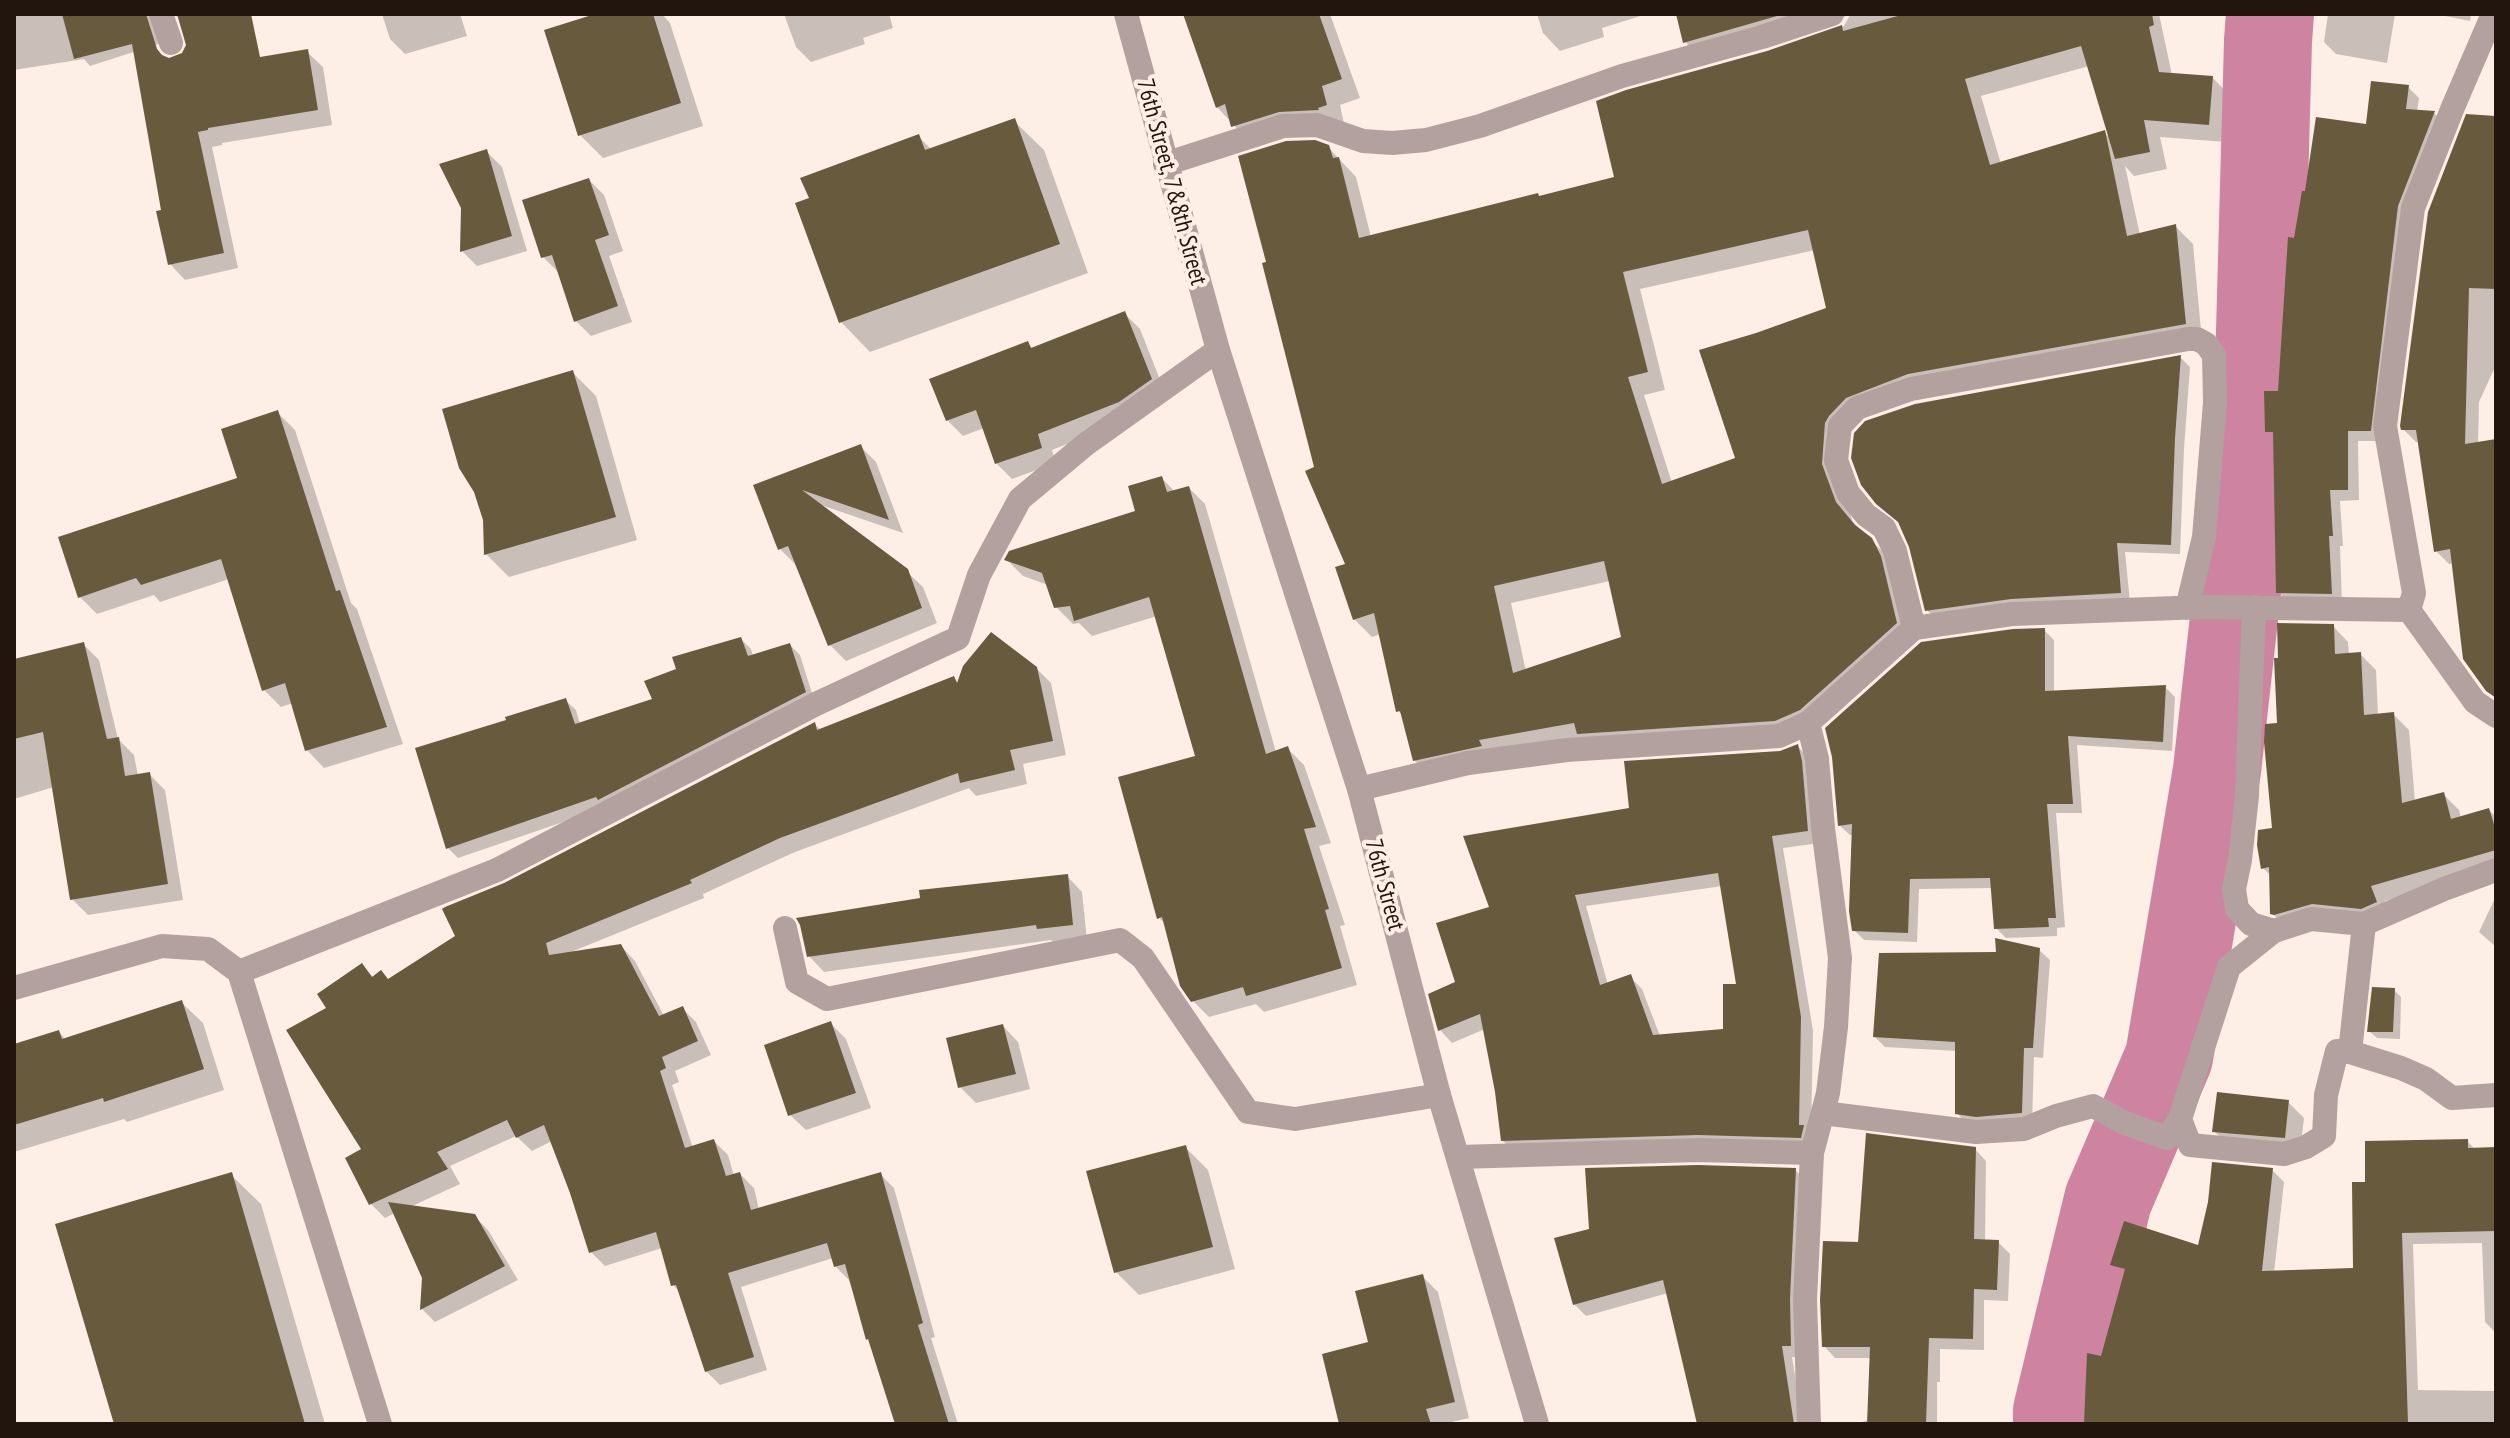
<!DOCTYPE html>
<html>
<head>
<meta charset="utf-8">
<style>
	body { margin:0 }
	#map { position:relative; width:2510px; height:1438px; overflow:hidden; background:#fdefe6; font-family:"PT Sans Narrow",sans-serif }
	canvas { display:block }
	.frame { position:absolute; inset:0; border:16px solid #21150d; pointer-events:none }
</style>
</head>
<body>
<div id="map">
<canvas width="2510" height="1438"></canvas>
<div class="frame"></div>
</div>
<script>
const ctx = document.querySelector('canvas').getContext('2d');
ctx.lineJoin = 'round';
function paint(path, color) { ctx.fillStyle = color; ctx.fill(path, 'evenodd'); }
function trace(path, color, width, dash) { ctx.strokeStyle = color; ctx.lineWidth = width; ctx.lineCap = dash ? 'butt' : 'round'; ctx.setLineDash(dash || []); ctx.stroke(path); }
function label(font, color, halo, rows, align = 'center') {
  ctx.font = font + ' "PT Sans Narrow",sans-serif'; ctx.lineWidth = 8; ctx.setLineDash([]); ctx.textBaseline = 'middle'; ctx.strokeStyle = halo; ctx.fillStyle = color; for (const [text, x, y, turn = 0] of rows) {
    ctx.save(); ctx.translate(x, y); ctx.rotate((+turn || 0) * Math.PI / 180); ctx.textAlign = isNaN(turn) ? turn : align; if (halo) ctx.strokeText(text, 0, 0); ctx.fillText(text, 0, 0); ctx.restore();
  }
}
paint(new Path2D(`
	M 14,14 L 257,14 L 197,33 L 182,17 L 175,16 L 167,21 L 165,42 L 90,66 L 84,59 L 14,70 Z
	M 382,14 L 460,14 L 467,36 L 405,54 L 390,39 Z
	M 602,14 L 662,14 L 670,23 L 703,126 L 603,158 L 580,135 Z
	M 784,14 L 889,14 L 893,28 L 863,38 L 865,44 L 811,62 L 796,47 Z
	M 1185,14 L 1330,14 L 1360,98 L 1340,105 L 1344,124 L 1299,130 L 1252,145 L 1217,107 Z
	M 1537,14 L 1647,14 L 1602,28 L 1604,37 L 1560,51 L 1543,33 Z
	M 1678,14 L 2159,14 L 2172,75 L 2213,78 L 2230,96 L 2226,142 L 2160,137 L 2167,169 L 2134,176 L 2125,166 L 2140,235 L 2175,226 L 2193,244 L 2202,341 L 1927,391 L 1864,415 L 1846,433 L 1839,484 L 1853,522 L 1889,558 L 1914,641 L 1818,727 L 1597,751 L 1432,777 L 1414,760 L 1404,716 L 1398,711 L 1381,634 L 1372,637 L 1354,619 L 1347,565 L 1316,468 L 1268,263 L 1328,147 L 1356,177 L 1371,237 L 1617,178 L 1844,26 L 1850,15 L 1703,60 L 1685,42 ZM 2089,66 L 2111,139 L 2104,132 L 2001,164 L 1981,96 ZM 1815,250 L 1828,309 L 1738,459 L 1672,483 L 1644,395 L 1665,390 L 1640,289 ZM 1610,581 L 1623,638 L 1526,671 L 1511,603 Z
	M 2328,14 L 2395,14 L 2387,63 L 2336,54 L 2324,42 Z
	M 2435,14 L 2471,14 L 2470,21 Z
	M 307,52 L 323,67 L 332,125 L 222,143 L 222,145 L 212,147 L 238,268 L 185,280 L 170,264 L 140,79 Z
	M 2408,87 L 2419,98 L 2417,112 L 2434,113 L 2445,124 L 2408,218 L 2381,441 L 2358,441 L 2359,500 L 2340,501 L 2343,546 L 2340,546 L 2342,604 L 2289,603 L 2278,592 L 2275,439 L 2267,431 L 2280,392 L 2296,240 L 2368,126 Z
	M 2496,115 L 2496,365 L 2479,402 L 2478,444 L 2496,441 L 2496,664 L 2454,563 L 2449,564 L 2436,551 L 2420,442 L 2416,442 L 2403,429 Z
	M 1014,121 L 1044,150 L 1088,273 L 870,352 L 841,322 L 811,199 L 919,137 L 932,150 Z
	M 486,151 L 502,167 L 527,251 L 477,266 L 462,251 Z
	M 589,180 L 604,195 L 623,251 L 609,256 L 632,322 L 591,336 L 576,321 L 559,273 L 543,257 Z
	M 1124,313 L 1140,329 L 1166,395 L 1135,417 L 1052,450 L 1056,463 L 1012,479 L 996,463 L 984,428 L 963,436 L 947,420 L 1027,343 L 1033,349 Z
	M 2181,358 L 2190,367 L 2184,449 L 2180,554 L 2125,552 L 2130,602 L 1937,620 L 1927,610 Z
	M 573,373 L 596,396 L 637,540 L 509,577 L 486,554 Z
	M 278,413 L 295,430 L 351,603 L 357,609 L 403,744 L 324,768 L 307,750 L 293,703 L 281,707 L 264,690 L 229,579 L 160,602 L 154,595 L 97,614 L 80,597 L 240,479 Z
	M 860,446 L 876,462 L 903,533 L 821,505 L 906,571 L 923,587 L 937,623 L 846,661 L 830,645 L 795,564 L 780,549 L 755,486 Z
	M 1162,478 L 1175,492 L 1189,488 L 1205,504 L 1276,752 L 1287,748 L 1304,765 L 1331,843 L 1319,846 L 1345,925 L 1340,926 L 1357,985 L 1264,1012 L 1256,1004 L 1209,1017 L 1192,1000 L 1167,925 L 1159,918 L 1197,757 L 1157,616 L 1092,636 L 1079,623 L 1073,624 L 1056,607 L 1048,585 L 1023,576 L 1007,560 L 1137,513 Z
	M 2333,626 L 2348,642 L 2349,655 L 2360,654 L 2376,670 L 2378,715 L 2393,714 L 2409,730 L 2415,802 L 2443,794 L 2459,810 L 2461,818 L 2489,810 L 2496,817 L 2496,872 L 2385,901 L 2391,918 L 2288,929 L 2272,913 L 2271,876 L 2263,868 L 2274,829 L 2279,725 Z
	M 2044,630 L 2054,640 L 2054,692 L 2165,687 L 2175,697 L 2172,751 L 2077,745 L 2082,813 L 2056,813 L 2065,927 L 2057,928 L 2057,936 L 2006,938 L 1996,928 L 1993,888 L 1919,889 L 1917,942 L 1864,940 L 1854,930 L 1854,835 L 1850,835 L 1840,826 Z
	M 741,639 L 751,649 L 753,656 L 790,645 L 800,655 L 815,703 L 607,807 L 458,858 L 448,848 L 565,700 L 576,710 L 580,724 L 654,700 Z
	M 83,644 L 99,660 L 118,739 L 134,755 L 138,776 L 149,774 L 165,790 L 183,900 L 88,915 L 72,899 L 54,787 L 14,799 L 14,661 Z
	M 1036,668 L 1051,683 L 1066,755 L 1023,764 L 1027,784 L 976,796 L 969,788 L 795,852 L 703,894 L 704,898 L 571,952 L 621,946 L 635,961 L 664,1016 L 682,1008 L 696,1022 L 711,1055 L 675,1071 L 679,1082 L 672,1085 L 693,1148 L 714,1141 L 728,1155 L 734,1176 L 740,1174 L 754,1188 L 759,1209 L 880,1174 L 894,1188 L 935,1337 L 931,1338 L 958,1424 L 897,1424 L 849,1280 L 835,1266 L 833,1258 L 741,1287 L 767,1370 L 720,1385 L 706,1371 L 682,1294 L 673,1285 L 662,1248 L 605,1266 L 591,1252 L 552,1141 L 532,1151 L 516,1136 L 450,1166 L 460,1184 L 410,1207 L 474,1216 L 488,1230 L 518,1280 L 435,1322 L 422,1309 L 424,1278 L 395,1213 L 385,1218 L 371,1204 L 364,1150 L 329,1009 L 362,966 L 374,978 L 389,981 L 457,937 L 505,885 L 814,724 L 821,730 L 954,678 L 959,684 Z
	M 1797,746 L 1810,759 L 1820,843 L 1783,848 L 1813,1031 L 1811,1135 L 1813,1149 L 1515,1152 L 1502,1140 L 1497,1092 L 1485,1029 L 1452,1043 L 1440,1030 L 1430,995 L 1458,983 L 1491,908 L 1631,809 ZM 1722,886 L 1739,986 L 1725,1030 L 1660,1036 L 1642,989 L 1630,977 L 1608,985 L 1586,906 Z
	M 1067,876 L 1082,892 L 1087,940 L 1055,944 L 1051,940 L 824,972 L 809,956 Z
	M 2496,896 L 2496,947 L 2479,932 Z
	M 2039,950 L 2050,960 L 2043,1058 L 2034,1057 L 2032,1123 L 1967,1124 L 1957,1113 L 1957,1051 L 1885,1047 L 1875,1037 L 1998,953 Z
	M 2394,990 L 2401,997 L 2400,1039 L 2377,1038 L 2369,1031 Z
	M 181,1002 L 203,1023 L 224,1090 L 127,1122 L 124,1119 L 14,1152 L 14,1046 L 59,1032 L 66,1040 Z
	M 830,1023 L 846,1039 L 871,1108 L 806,1130 L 790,1115 Z
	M 1003,1026 L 1018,1042 L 1030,1089 L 976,1103 L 960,1087 Z
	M 2288,1102 L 2304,1118 L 2300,1153 L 2230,1147 L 2214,1131 Z
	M 2467,1141 L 2476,1150 L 2496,1149 L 2496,1333 L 2485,1322 L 2482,1243 L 2413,1244 L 2418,1390 L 2496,1391 L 2496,1424 L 2086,1424 L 2125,1277 L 2112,1264 L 2199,1248 L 2272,1170 L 2284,1182 L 2274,1273 L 2355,1270 L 2367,1184 Z
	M 1185,1147 L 1208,1170 L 1235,1269 L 1139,1295 L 1116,1272 Z
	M 1975,1149 L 1986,1161 L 1985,1242 L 1998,1242 L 2010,1254 L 2008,1301 L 1984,1300 L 1984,1350 L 1940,1349 L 1940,1382 L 1937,1382 L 1937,1424 L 1855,1424 L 1869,1420 L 1872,1358 L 1835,1358 L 1824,1346 L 1860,1244 Z
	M 1795,1170 L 1807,1181 L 1802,1357 L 1792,1357 L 1803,1424 L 1698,1424 L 1668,1293 L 1586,1316 L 1574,1304 Z
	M 231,1175 L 261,1204 L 325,1424 L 116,1424 Z
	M 1422,1276 L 1438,1292 L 1469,1418 L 1443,1424 L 1348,1424 L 1370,1344 Z`), '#0003');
trace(new Path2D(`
	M 2057,1424 L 2057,1411 L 2108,1200 L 2169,1057 L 2217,770 L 2258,404 L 2268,41 L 2270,14`), '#ce84a1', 88);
paint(new Path2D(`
	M 62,14 L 146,14 L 157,49 L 162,55 L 169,58 L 182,53 L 186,45 L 177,14 L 251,14 L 260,57 L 308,49 L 318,110 L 208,128 L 208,130 L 198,132 L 224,253 L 168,265 L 156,211 L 161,210 L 132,44 L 74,59 Z
	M 595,14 L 653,14 L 681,103 L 578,136 L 544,30 Z
	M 1183,14 L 1319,14 L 1342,79 L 1322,86 L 1327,105 L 1318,108 L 1319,110 L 1279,112 L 1231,127 L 1225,104 L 1216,108 Z
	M 1676,14 L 1784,14 L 1683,43 Z
	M 1905,14 L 2152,14 L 2154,25 L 2149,27 L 2159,72 L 2213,76 L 2209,125 L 2144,120 L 2150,152 L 2115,159 L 2081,46 L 1965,79 L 1990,165 L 2105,130 L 2127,236 L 2176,224 L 2186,324 L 1908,374 L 1846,398 L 1829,416 L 1825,423 L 1822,464 L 1836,502 L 1855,525 L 1872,538 L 1881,556 L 1897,623 L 1800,710 L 1775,721 L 1577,734 L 1574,723 L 1479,740 L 1482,746 L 1413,761 L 1400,711 L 1396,712 L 1374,613 L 1353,620 L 1335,567 L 1345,564 L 1305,471 L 1314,467 L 1262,263 L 1266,262 L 1238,156 L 1286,141 L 1315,140 L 1329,145 L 1333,158 L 1339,157 L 1359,238 L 1538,193 L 1539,196 L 1614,177 L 1596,101 L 1626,90 L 1767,51 L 1842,25 L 1843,31 ZM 1808,230 L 1826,308 L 1756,333 L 1699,350 L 1735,458 L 1662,484 L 1628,377 L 1648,372 L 1623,272 ZM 1604,561 L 1621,637 L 1513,673 L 1494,586 Z
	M 2371,81 L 2409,85 L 2406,109 L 2435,111 L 2398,206 L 2371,431 L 2348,431 L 2348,490 L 2330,490 L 2333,536 L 2329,536 L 2332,594 L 2276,593 L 2273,432 L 2265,432 L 2264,391 L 2278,391 L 2288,237 L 2294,238 L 2302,191 L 2305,191 L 2316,117 L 2366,124 Z
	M 2466,114 L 2496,116 L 2496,289 L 2469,288 L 2465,444 L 2496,439 L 2496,698 L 2486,691 L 2463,659 L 2450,549 L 2434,552 L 2416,430 L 2401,430 L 2400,426 L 2428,212 Z
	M 1015,118 L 1060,244 L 839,323 L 795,203 L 809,198 L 800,178 L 919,134 L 925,150 Z
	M 487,149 L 512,236 L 460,252 L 461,208 L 439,164 Z
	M 589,178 L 609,235 L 595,240 L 618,306 L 574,322 L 552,255 L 541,258 L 522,200 Z
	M 1125,311 L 1152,379 L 1119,402 L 1038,434 L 1042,448 L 995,464 L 976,410 L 946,421 L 929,379 L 1028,341 L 1031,348 Z
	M 2181,355 L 2175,438 L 2171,545 L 2117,543 L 2121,593 L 2011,599 L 1925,611 L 1909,547 L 1898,522 L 1876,504 L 1861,485 L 1851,458 L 1854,433 L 1865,421 L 1915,404 Z
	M 573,370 L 616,517 L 484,555 L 483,520 L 474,492 L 459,468 L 442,409 Z
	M 278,410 L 336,591 L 340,590 L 387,727 L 305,751 L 285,683 L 262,691 L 221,559 L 141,585 L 136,578 L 78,598 L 58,537 L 237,478 L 221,429 Z
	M 861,444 L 889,520 L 802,490 L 908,569 L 922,608 L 828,646 L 788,546 L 778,550 L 753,485 Z
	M 1162,476 L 1167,492 L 1189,486 L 1266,754 L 1288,746 L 1316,827 L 1304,829 L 1329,909 L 1325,910 L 1342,968 L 1246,996 L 1243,987 L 1191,1002 L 1180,986 L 1162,917 L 1157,919 L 1118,777 L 1195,756 L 1149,597 L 1074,621 L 1070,606 L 1054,608 L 1042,573 L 1004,560 L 1009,551 L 1135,511 L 1128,486 Z
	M 2277,623 L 2334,624 L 2335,654 L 2361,652 L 2364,715 L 2394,712 L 2402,803 L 2444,792 L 2451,819 L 2489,808 L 2496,831 L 2496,850 L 2371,886 L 2377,902 L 2361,909 L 2312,904 L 2274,915 L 2270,914 L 2269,867 L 2261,869 L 2257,845 L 2258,830 L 2272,828 L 2264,742 L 2265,724 L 2277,723 L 2274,658 L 2278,658 Z
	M 2045,628 L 2045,691 L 2166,685 L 2163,742 L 2068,736 L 2073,804 L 2047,804 L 2056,918 L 2048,918 L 2049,927 L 1994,929 L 1990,878 L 1910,879 L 1908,933 L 1852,931 L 1849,911 L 1852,824 L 1838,826 L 1832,757 L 1825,728 L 1921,642 L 2013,629 Z
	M 991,632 L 1037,667 L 1053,741 L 1010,750 L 1015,770 L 960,783 L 958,773 L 780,838 L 690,880 L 692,883 L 546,943 L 549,955 L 621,944 L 659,1016 L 683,1006 L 698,1041 L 662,1057 L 666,1068 L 660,1071 L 685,1148 L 714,1139 L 726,1176 L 740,1172 L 751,1210 L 881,1172 L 923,1323 L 918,1325 L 949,1424 L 895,1424 L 868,1339 L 866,1340 L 845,1264 L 834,1267 L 827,1243 L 728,1273 L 754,1357 L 705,1372 L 676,1285 L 671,1286 L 656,1232 L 589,1253 L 570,1193 L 544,1125 L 516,1138 L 507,1120 L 437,1152 L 448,1169 L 369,1205 L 345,1158 L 361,1149 L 286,1030 L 326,1008 L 317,994 L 362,963 L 372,977 L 381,970 L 388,979 L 455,936 L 442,909 L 445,907 L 504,883 L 815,722 L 817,730 L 954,676 L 957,683 L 963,666 Z
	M 741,637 L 748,656 L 790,643 L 806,692 L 598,800 L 596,797 L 446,849 L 415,748 L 506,720 L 505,717 L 566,698 L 575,724 L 652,699 L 644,681 L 676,669 L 672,657 Z
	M 84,642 L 107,739 L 119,737 L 125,776 L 150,772 L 168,884 L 70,900 L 43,732 L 14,739 L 14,659 Z
	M 1798,744 L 1802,761 L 1808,831 L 1772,836 L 1801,1017 L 1799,1125 L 1804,1125 L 1801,1138 L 1698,1135 L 1501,1141 L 1495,1092 L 1480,1014 L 1438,1031 L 1428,994 L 1455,982 L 1436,923 L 1489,907 L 1463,836 L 1629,808 L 1624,761 L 1780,751 ZM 1718,873 L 1736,984 L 1723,984 L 1723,1029 L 1653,1035 L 1631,974 L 1600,985 L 1575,895 Z
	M 1068,874 L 1073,925 L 1037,929 L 1036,925 L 807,957 L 800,925 L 796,918 L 920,898 L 919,890 Z
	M 1995,938 L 2040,948 L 2033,1048 L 2024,1048 L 2022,1113 L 1976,1117 L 1955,1114 L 1955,1042 L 1873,1037 L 1879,953 L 1996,952 Z
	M 2372,987 L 2395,988 L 2393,1032 L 2367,1032 Z
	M 182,1000 L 204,1069 L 104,1102 L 103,1098 L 14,1125 L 14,1044 L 59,1030 L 62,1039 Z
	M 831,1021 L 856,1093 L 788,1116 L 764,1045 Z
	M 1003,1024 L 1016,1074 L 958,1088 L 946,1038 Z
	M 2217,1092 L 2289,1100 L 2285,1138 L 2212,1132 Z
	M 1866,1133 L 1976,1147 L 1974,1239 L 1999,1240 L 1997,1290 L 1974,1289 L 1973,1339 L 1929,1338 L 1926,1424 L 1867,1424 L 1870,1347 L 1822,1347 L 1820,1300 L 1823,1241 L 1858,1242 Z
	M 2468,1139 L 2468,1148 L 2496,1147 L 2496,1231 L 2402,1233 L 2408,1424 L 2084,1424 L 2087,1353 L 2101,1356 L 2125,1269 L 2110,1265 L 2124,1221 L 2198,1245 L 2208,1202 L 2212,1162 L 2273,1168 L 2262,1271 L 2353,1268 L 2352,1182 L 2365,1182 L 2365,1141 Z
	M 1186,1145 L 1213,1247 L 1114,1273 L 1086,1171 Z
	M 1698,1165 L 1796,1168 L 1790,1299 L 1791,1346 L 1782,1346 L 1794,1424 L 1697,1424 L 1663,1280 L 1573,1305 L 1554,1238 L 1589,1229 L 1585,1168 Z
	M 232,1172 L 305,1424 L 114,1424 L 55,1224 Z
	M 388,1202 L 475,1214 L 505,1266 L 420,1310 L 422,1278 Z
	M 1423,1274 L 1455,1402 L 1426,1409 L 1431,1424 L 1339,1424 L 1322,1354 L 1368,1342 L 1355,1291 Z`), '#685a3c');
trace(new Path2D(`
	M 161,14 L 171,43
	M 1165,164 L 1283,126 L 1317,125 L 1363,141 L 1392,143 L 1426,140 L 1480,126 L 1622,76 L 1762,37 L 1832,14
	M 2254,607 L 2247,796 L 2240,860 L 2234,889 L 2237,909 L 2251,924 L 2274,931 L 2311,919 L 2364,924 L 2444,889 L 2496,870
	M 2409,610 L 2475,702 L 2496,716
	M 1914,628 L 1895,551 L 1884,528 L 1866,515 L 1848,493 L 1836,460 L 1840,426 L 1857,408 L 1911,389 L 2188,339 L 2197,339 L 2206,344 L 2214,355 L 2215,403 L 2204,537 L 2187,608
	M 1808,723 L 1817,759 L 1823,828 L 1840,958 L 1836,1027 L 1828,1093 L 1812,1153
	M 1359,789 L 1468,763 L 1567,750 L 1779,736 L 1808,723 L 1914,628 L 2012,614 L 2204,607 L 2409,610 L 2414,593 L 2385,426 L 2413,208 L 2453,107 L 2493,14
	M 785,928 L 797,982 L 827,999 L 1120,940 L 1143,958 L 1248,1112 L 1295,1119 L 1439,1095
	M 14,988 L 162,946 L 208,949 L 239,972
	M 2350,1052 L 2364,924
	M 1823,1113 L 1976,1132 L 2024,1129 L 2056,1116 L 2093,1106 L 2125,1123 L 2167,1138 L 2180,1119 L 2229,967 L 2274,931
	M 2180,1119 L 2190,1145 L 2284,1154 L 2306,1147 L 2324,1136 L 2326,1095 L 2337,1051 L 2350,1052 L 2401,1068 L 2426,1079 L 2452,1098 L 2496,1095
	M 1458,1157 L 1698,1150 L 1812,1153 L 1805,1300 L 1809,1424
	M 380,1424 L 239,972 L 497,870 L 816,704 L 958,638 L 979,575 L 1020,499 L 1086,444 L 1218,350`), '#b3a19f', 24);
trace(new Path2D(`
	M 1126,14 L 1218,350 L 1359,789 L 1439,1095 L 1537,1424`), '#b3a19f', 24);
label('24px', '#21150d', '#fdefe6', [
	["76th Street, 7&8th Street",1171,182,75],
	["76th Street",1384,885,75]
]);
</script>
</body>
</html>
